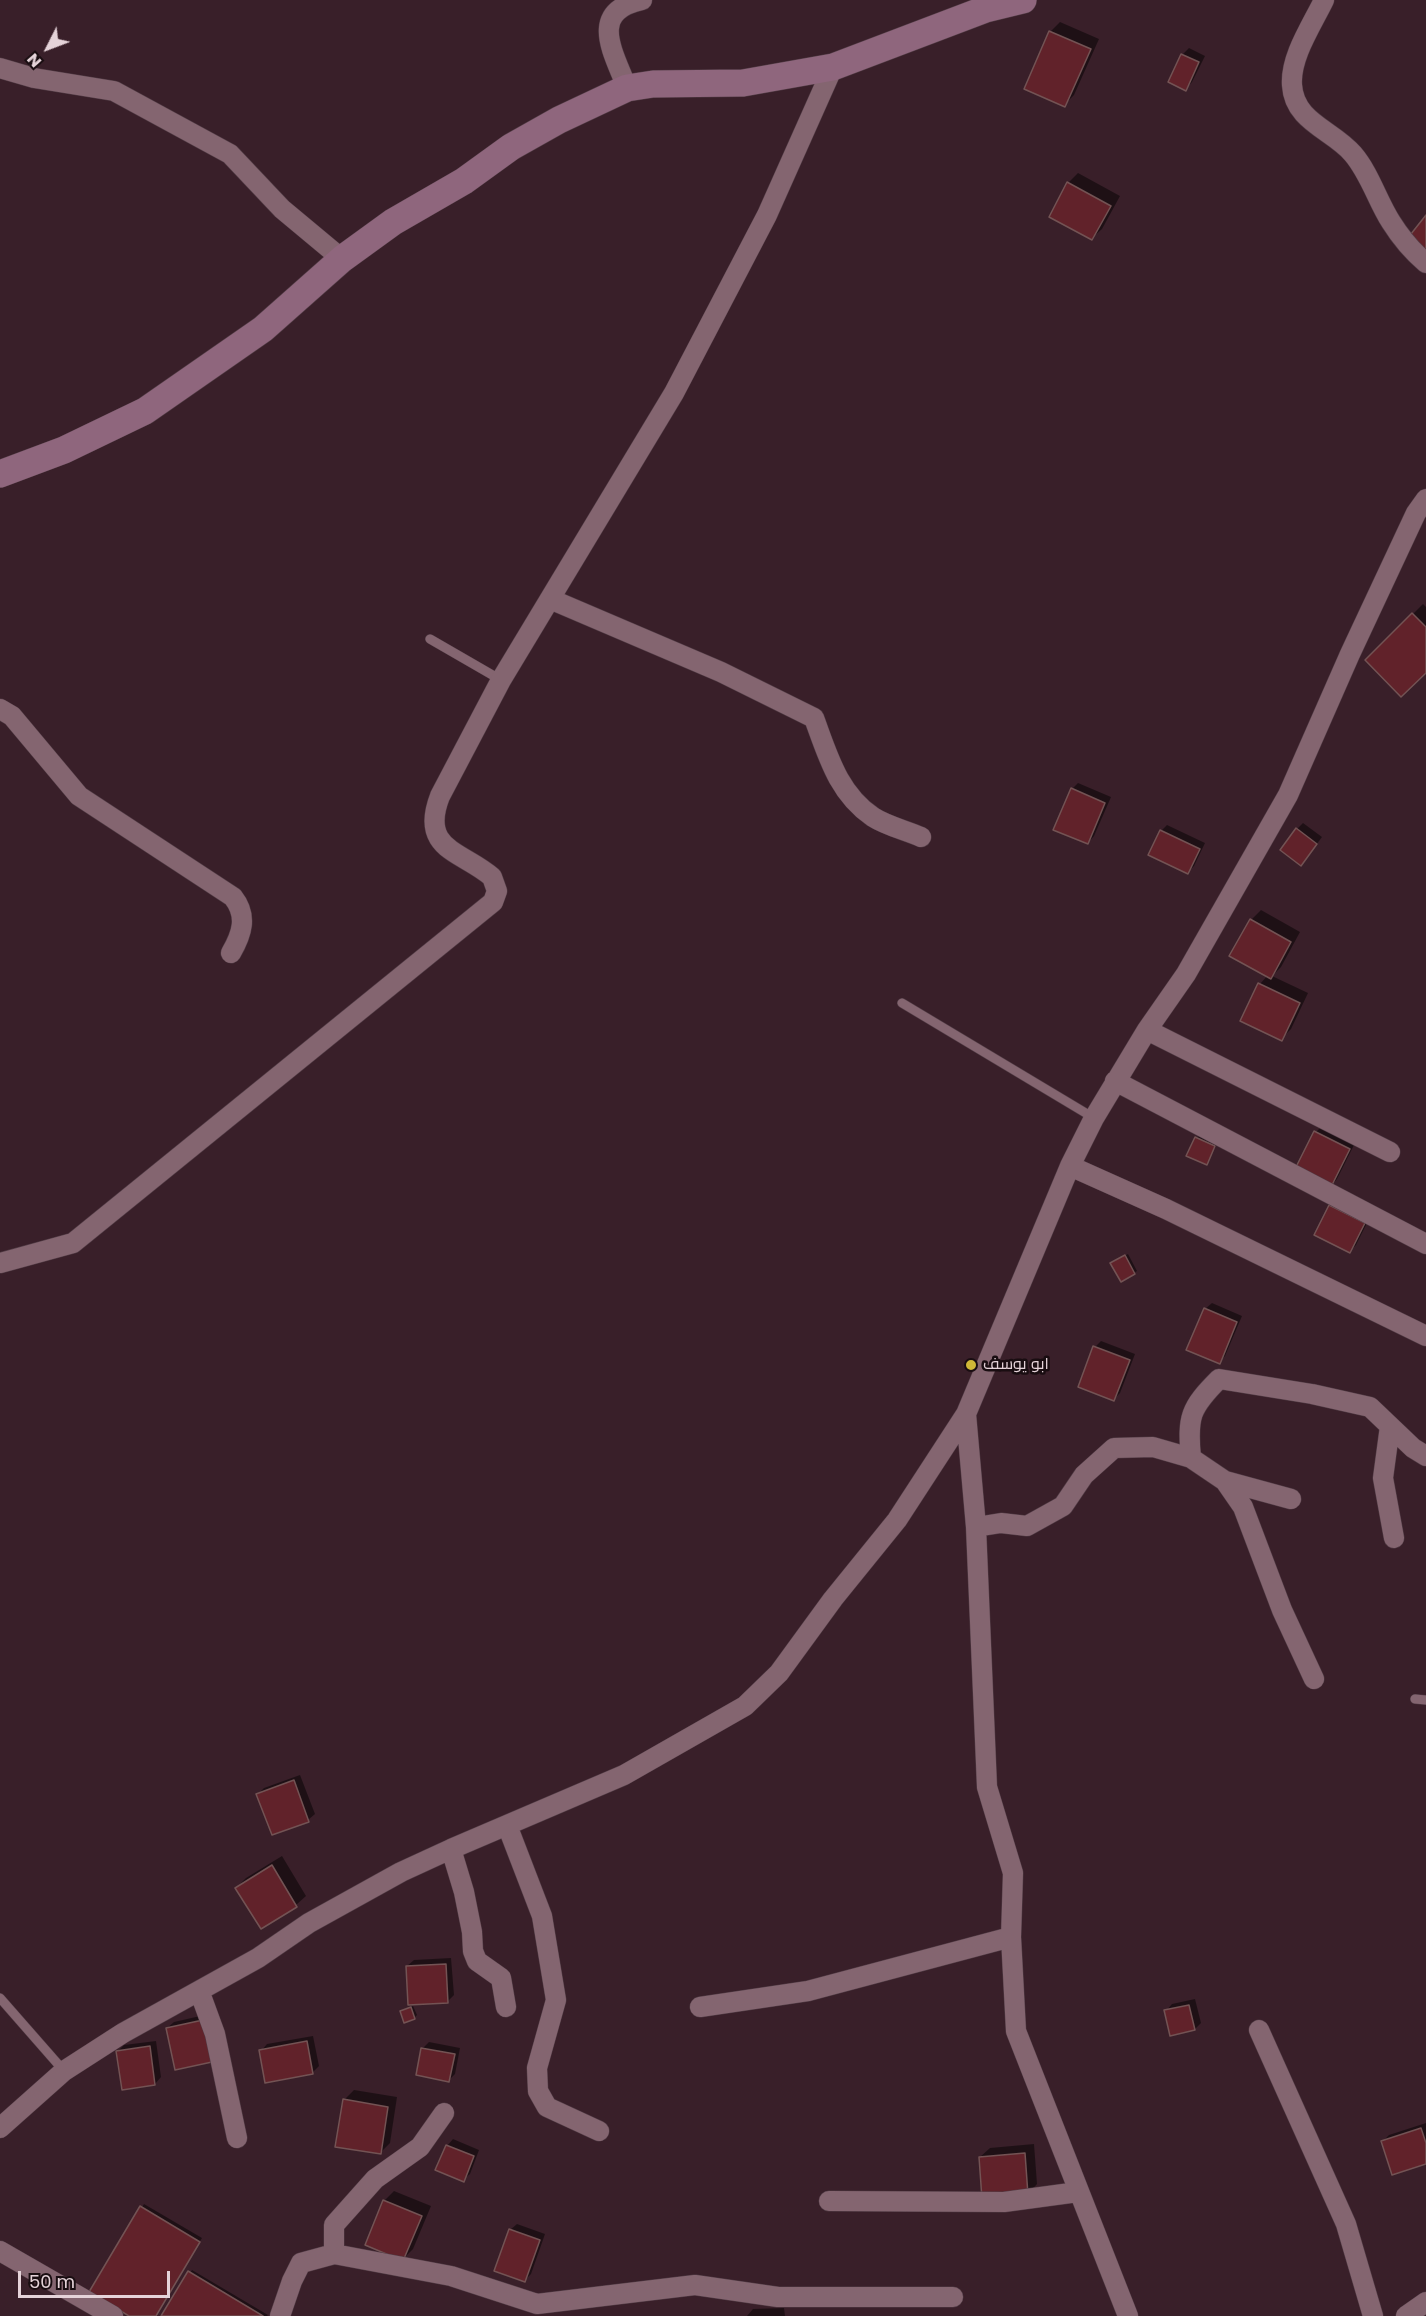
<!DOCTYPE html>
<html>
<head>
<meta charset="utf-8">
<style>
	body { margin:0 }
	#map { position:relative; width:1426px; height:2316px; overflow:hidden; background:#391f29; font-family:Poppins,sans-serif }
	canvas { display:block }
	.north { position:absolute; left:18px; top:18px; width:60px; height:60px; -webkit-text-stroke:4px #190d11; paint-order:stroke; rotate:228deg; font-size:16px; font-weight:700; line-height:24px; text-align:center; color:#e5d3d9 }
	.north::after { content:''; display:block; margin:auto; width:21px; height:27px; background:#e5d3d9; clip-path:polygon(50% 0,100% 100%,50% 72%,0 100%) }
	.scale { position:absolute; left:18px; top:2271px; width:152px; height:27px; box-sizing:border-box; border:3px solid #e5d3d9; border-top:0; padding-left:8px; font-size:18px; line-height:21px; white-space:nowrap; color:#e5d3d9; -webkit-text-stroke:4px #190d11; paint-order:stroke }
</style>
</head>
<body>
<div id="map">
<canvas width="1426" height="2316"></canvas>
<div class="north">N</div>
<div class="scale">50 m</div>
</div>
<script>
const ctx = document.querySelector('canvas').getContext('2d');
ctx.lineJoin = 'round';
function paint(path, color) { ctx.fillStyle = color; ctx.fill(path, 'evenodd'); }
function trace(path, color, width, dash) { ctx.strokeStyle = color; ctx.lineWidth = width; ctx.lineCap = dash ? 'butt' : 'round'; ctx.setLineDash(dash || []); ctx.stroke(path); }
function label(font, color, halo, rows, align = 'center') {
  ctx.font = font + ' Poppins,Cairo,sans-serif'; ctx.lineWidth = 5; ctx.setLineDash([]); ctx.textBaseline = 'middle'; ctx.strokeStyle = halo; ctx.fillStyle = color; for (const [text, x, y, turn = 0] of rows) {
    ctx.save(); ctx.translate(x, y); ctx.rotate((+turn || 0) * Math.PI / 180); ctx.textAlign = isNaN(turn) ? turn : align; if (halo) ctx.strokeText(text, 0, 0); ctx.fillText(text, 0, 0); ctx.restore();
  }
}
paint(new Path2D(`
	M 1060,22 L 1099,39 L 1074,95 L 1064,105 L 1026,88 L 1051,31 Z
	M 1189,48 L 1205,56 L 1192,82 L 1186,89 L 1182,55 Z
	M 1078,173 L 1120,196 L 1102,229 L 1092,238 L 1051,216 L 1068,183 Z
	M 1423,604 L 1426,607 L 1426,670 L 1367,660 Z
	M 1078,783 L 1111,797 L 1094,836 L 1088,843 L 1072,789 Z
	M 1303,823 L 1322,837 L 1307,857 L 1297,829 Z
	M 1167,825 L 1205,843 L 1194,866 L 1188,872 L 1161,831 Z
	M 1261,910 L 1300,932 L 1281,967 L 1272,976 L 1308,993 L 1291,1029 L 1281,1039 L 1260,984 L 1268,975 L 1251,920 Z
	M 1322,1126 L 1355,1143 L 1337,1179 L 1331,1186 L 1316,1132 Z
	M 1199,1136 L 1217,1143 L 1206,1164 L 1196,1138 Z
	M 1336,1199 L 1370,1217 L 1356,1245 L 1350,1251 L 1330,1206 Z
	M 1128,1254 L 1137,1271 L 1134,1273 L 1112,1263 Z
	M 1212,1303 L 1242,1316 L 1225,1356 L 1219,1362 L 1205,1309 Z
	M 1101,1341 L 1135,1354 L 1120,1393 L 1114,1399 L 1095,1347 Z
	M 300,1775 L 315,1814 L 308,1820 L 273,1833 L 258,1794 L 264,1788 Z
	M 282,1856 L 306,1896 L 296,1905 L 261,1927 L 236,1888 L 246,1878 Z
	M 451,1958 L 454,1995 L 447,2002 L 407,1966 L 414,1960 Z
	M 1195,1999 L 1201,2023 L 1195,2029 L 1166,2011 L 1172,2004 Z
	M 413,2006 L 417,2015 L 414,2018 L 402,2012 Z
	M 209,2014 L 212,2061 L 167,2028 L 174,2022 Z
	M 313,2036 L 319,2066 L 312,2073 L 261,2051 L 267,2044 Z
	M 156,2041 L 161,2077 L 155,2084 L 118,2051 L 124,2045 Z
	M 429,2042 L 460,2048 L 455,2074 L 449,2080 L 423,2048 Z
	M 354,2090 L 397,2097 L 390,2143 L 380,2153 L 344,2100 Z
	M 1426,2123 L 1426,2163 L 1383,2141 L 1389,2135 Z
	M 453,2139 L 479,2150 L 470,2174 L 463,2180 L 447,2146 Z
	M 1034,2144 L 1037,2184 L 1028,2194 L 980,2157 L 990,2148 Z
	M 394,2191 L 431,2206 L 413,2249 L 403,2259 L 384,2201 Z
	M 144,2204 L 202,2238 L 155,2316 L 132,2316 L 91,2291 Z
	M 517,2224 L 545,2234 L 531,2274 L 525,2280 L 510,2230 Z
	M 192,2270 L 268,2315 L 267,2316 L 163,2316 Z
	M 784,2308 L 785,2316 L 747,2316 L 753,2309 Z`), '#0007');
const building = new Path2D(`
	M 1049,31 L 1091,49 L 1065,107 L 1024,89 Z
	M 1181,54 L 1199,62 L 1186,91 L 1168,82 Z
	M 1067,182 L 1111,206 L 1092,240 L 1049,217 Z
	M 1426,215 L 1426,254 L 1407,239 Z
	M 1412,613 L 1426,627 L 1426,673 L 1401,697 L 1365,660 Z
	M 1071,788 L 1105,803 L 1088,844 L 1053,830 Z
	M 1296,828 L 1317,844 L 1301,866 L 1280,850 Z
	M 1160,830 L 1200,849 L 1188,874 L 1148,855 Z
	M 1250,919 L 1291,942 L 1271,979 L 1229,956 Z
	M 1258,983 L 1300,1003 L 1282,1041 L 1240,1021 Z
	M 1314,1131 L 1350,1149 L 1331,1187 L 1295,1169 Z
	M 1195,1137 L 1215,1146 L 1207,1165 L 1186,1156 Z
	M 1329,1205 L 1365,1223 L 1350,1253 L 1314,1235 Z
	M 1125,1255 L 1135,1274 L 1121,1282 L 1110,1263 Z
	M 1204,1308 L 1237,1322 L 1220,1364 L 1186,1350 Z
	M 1093,1346 L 1130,1360 L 1114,1401 L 1078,1387 Z
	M 294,1780 L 309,1822 L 272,1835 L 256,1794 Z
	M 272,1865 L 297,1907 L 261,1929 L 235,1888 Z
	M 446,1964 L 448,2003 L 408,2005 L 406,1966 Z
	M 1189,2005 L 1195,2030 L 1170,2036 L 1164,2010 Z
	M 411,2007 L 415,2019 L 404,2023 L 400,2011 Z
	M 203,2020 L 212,2062 L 175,2070 L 166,2028 Z
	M 307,2041 L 313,2074 L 265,2083 L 259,2050 Z
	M 150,2046 L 155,2085 L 122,2090 L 116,2051 Z
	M 421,2048 L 455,2054 L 449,2082 L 416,2075 Z
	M 343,2099 L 388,2107 L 381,2154 L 335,2147 Z
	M 1421,2128 L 1426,2143 L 1426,2164 L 1392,2175 L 1381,2141 Z
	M 446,2145 L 474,2156 L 464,2182 L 435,2170 Z
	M 1025,2153 L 1028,2195 L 982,2199 L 979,2157 Z
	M 383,2200 L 422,2216 L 403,2261 L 365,2245 Z
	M 140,2206 L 200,2242 L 156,2316 L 129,2316 L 89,2292 Z
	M 509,2229 L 540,2240 L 525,2282 L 494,2271 Z
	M 188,2271 L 263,2316 L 161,2316 Z`);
paint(building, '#61222a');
trace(building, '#735354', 1.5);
const lane = new Path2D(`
	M 430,639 L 501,680
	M 902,1003 L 1094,1118
	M 1415,1699 L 1426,1700
	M 0,1998 L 64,2071`);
const street = new Path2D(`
	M 1324,0 C 1312,25 1290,57 1292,85 C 1294,122 1333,130 1353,154 C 1370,174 1377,200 1391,222 C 1401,238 1412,251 1426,263
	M 0,68 L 34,78 L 114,91 L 230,154 L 282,209 L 342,259
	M 627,88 C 614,53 587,12 642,0
	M 550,599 L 721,672 L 814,718 C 828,756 838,793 873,817 C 887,826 905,830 921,837
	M 0,709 L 12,716 L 79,796 L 233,897 C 248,916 242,934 231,953
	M 1147,1030 L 1390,1152
	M 1115,1081 L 1426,1244
	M 1070,1166 L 1166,1209 L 1426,1336
	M 0,1263 L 73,1243 L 493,902 L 497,891 L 492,877 C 462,851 419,850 440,796 L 501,680 L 674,393 L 767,215 L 833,67
	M 1390,1426 L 1383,1478 L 1394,1538
	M 1191,1458 C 1187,1417 1190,1408 1219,1379 L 1312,1394 L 1370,1407 L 1413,1448 L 1426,1456
	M 1225,1481 L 1291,1499
	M 976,1527 L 1001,1523 L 1027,1526 L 1063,1506 L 1084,1475 L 1114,1448 L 1153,1447 L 1191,1458 L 1225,1481 L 1243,1507 L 1282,1610 L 1314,1679
	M 507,1825 L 542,1916 L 556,2000 L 537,2068 L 538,2091 L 547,2107 L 599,2131
	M 451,1849 L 464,1892 L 472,1932 L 473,1951 L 477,1961 L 501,1978 L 506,2007
	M 200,1993 L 215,2034 L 237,2138
	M 700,2007 L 808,1991 L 1011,1937
	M 1259,2030 L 1346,2224 L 1373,2316
	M 0,2128 L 64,2071 L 123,2033 L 258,1958 L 309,1923 L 401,1872 L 451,1849 L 624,1775 L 745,1706 L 779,1673 L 833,1599 L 897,1520 L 966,1414
	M 829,2201 L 1004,2202 L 1078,2192
	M 0,2251 L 113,2316
	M 334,2254 L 451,2276 L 537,2304 L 695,2285 L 778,2297 L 953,2297
	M 280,2316 L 292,2281 L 301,2263 L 334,2254 L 334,2225 L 375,2179 L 420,2147 L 444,2113
	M 1128,2316 L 1016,2031 L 1011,1937 L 1013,1873 L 987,1787 L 976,1527 L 966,1414 L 1070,1166 L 1094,1118 L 1147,1030 L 1186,974 L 1288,795 L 1350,654 L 1416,513 L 1426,499
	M 1406,2316 L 1426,2302`);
const secondary = new Path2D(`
	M 0,474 L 64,450 L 145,411 L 263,329 L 342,259 L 393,222 L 464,181 L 511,147 L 559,120 L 627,88 L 653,84 L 743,83 L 833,67 L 986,9 L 1023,0`);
trace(lane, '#523d46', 10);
trace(street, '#523d46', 21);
trace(secondary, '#523d46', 28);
trace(lane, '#846570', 9);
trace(street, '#846570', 20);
trace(secondary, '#8f667d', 27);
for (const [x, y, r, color] of [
	[971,1365,6,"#d0b837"]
]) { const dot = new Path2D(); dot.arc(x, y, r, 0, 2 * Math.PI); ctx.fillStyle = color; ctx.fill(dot); trace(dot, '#190d11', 2); }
label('16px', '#e5d3d9', '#190d11', [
	["ابو يوسف",983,1365]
], 'left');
</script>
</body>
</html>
